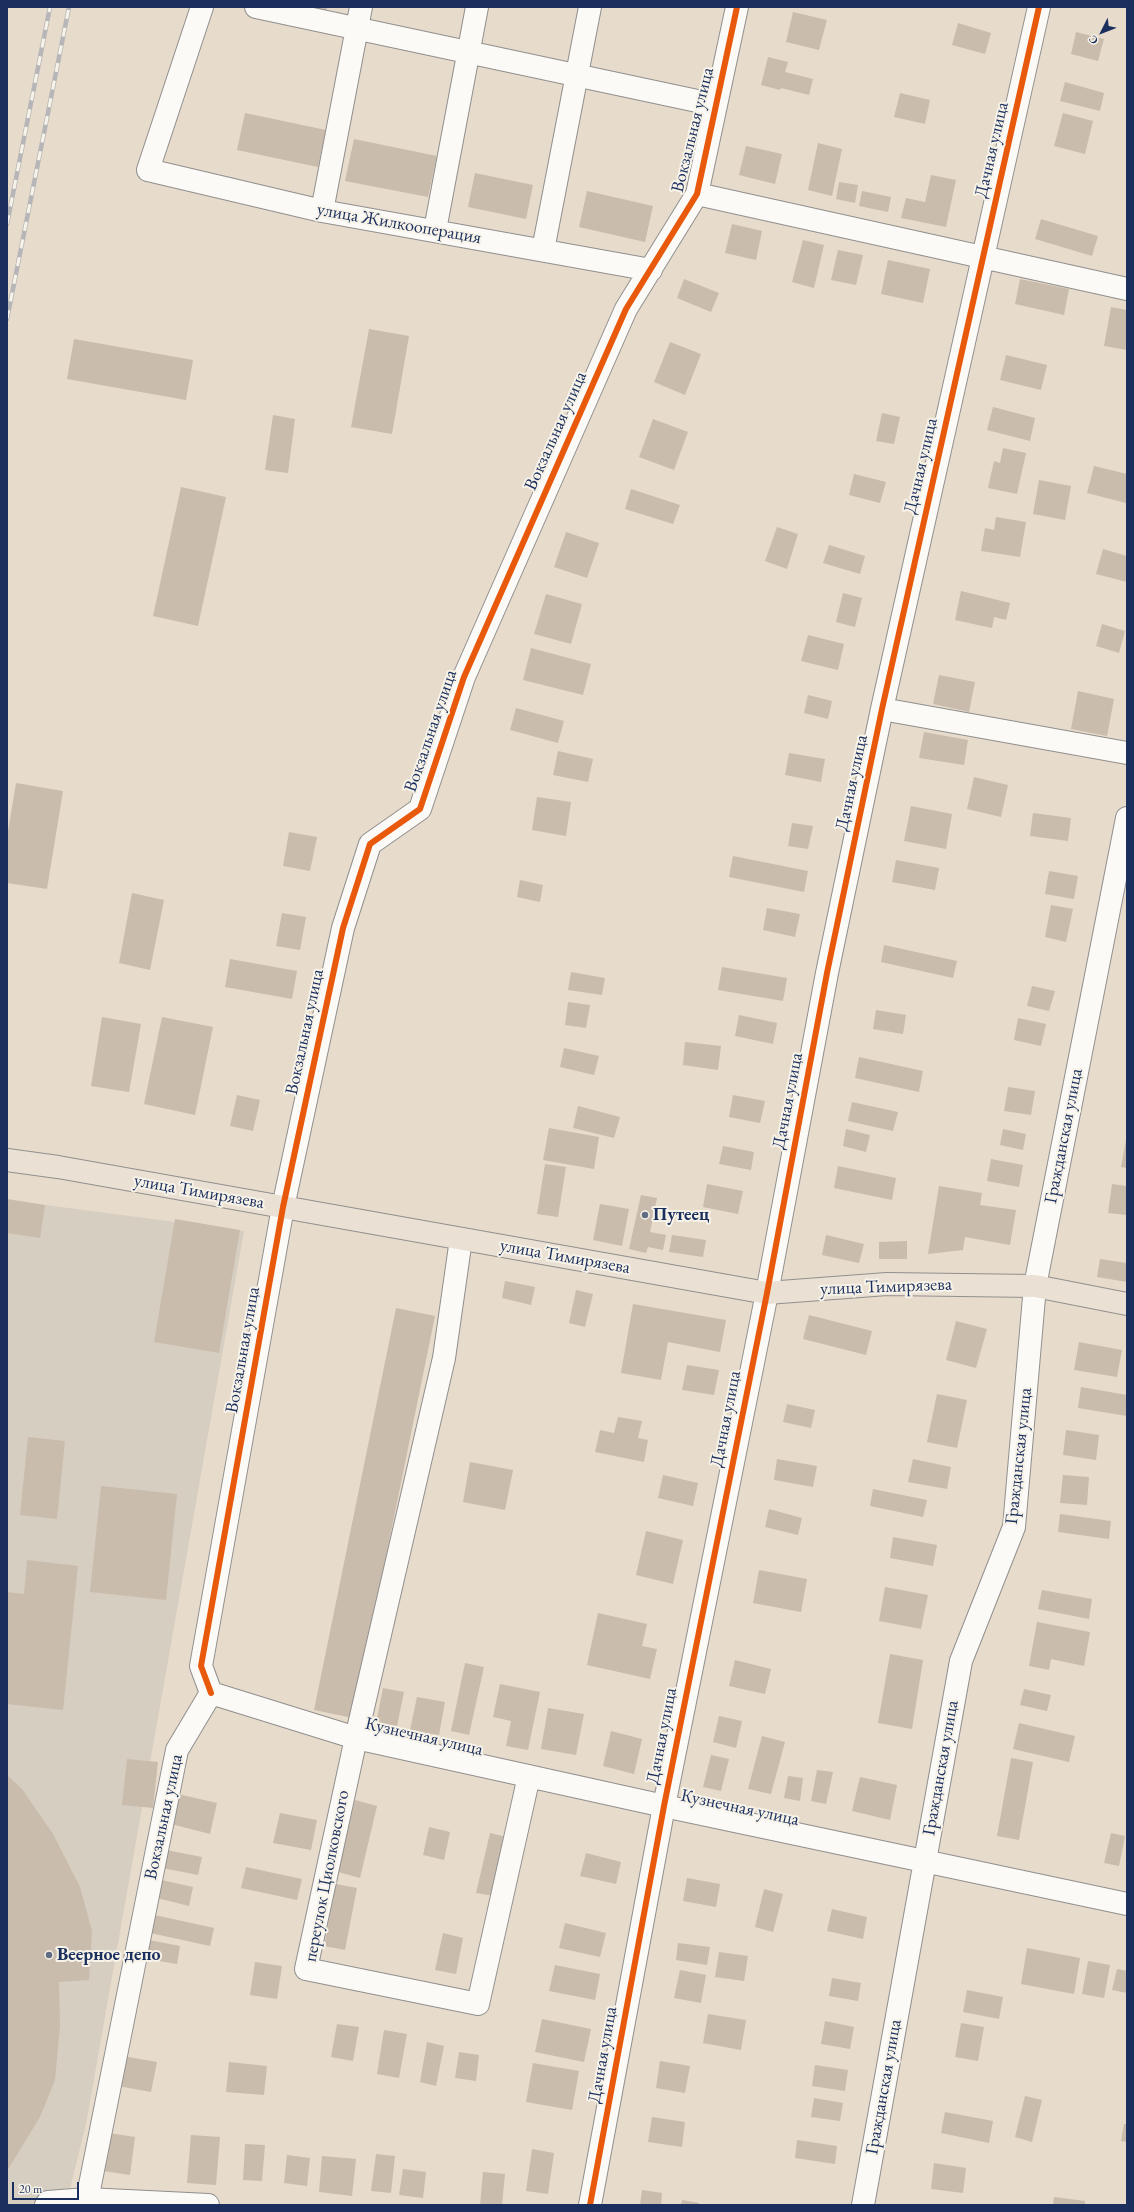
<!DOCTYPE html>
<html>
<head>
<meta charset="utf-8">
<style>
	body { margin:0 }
	#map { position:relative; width:1134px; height:2212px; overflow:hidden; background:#e7dbcb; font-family:"EB Garamond",serif }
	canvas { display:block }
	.frame { position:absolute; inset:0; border:8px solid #1b2f5e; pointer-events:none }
	.north { position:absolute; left:1082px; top:12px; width:40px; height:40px; -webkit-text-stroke:3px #f7f3e8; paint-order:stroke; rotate:228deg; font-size:11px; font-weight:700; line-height:16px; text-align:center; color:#1b2f5e }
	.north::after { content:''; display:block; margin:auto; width:14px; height:18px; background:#1b2f5e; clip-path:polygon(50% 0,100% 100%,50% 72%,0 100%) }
	.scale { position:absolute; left:12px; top:2182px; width:67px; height:18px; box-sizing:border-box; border:2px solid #1b2f5e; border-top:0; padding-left:5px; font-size:12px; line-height:14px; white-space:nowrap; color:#1b2f5e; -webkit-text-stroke:3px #f7f3e8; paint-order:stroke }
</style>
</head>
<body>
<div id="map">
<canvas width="1134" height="2212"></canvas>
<div class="frame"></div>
<div class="north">С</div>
<div class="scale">20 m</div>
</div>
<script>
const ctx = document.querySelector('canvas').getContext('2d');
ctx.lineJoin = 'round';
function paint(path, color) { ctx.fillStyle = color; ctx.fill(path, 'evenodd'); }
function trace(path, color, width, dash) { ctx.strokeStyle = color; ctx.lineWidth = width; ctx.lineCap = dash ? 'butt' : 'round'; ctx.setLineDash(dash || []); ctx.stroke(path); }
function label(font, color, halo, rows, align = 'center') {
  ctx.font = font + ' "EB Garamond",serif'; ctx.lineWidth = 4; ctx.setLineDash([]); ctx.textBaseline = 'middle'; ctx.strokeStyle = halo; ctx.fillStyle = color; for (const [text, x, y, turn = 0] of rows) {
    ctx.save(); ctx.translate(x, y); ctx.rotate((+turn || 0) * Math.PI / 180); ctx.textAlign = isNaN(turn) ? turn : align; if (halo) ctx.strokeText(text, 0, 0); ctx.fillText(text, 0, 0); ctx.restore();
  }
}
paint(new Path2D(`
	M 7,1200 L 244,1231 L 86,2124 L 66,2205 L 7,2205 Z`), '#d6cec1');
paint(new Path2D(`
	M 298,7 L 327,7 L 326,13 Z
	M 793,12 L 827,20 L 819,50 L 786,42 Z
	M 958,23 L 991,33 L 985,54 L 952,45 Z
	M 1076,32 L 1104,39 L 1098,61 L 1071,54 Z
	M 768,57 L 788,62 L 785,72 L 813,79 L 809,95 L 781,88 L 780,90 L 761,85 Z
	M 1065,82 L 1104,93 L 1100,111 L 1060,101 Z
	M 900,93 L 930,100 L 925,124 L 894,117 Z
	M 245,113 L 326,130 L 318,167 L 237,150 Z
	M 1063,113 L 1093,121 L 1085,154 L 1054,146 Z
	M 354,139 L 437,156 L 428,197 L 345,181 Z
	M 818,143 L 842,149 L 832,196 L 808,190 Z
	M 746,146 L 782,154 L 775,184 L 739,175 Z
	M 475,173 L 533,185 L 526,219 L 468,207 Z
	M 931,175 L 956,180 L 946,227 L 901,218 L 906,198 L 925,202 Z
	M 839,182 L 858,185 L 855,203 L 836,199 Z
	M 587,191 L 653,206 L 645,242 L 579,227 Z
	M 862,191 L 891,197 L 888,212 L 859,206 Z
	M 1041,219 L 1098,236 L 1092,256 L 1035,239 Z
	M 732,224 L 762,231 L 756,260 L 725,253 Z
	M 803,240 L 824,245 L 814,288 L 792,282 Z
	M 838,250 L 863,255 L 856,285 L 831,280 Z
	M 888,260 L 930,269 L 923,303 L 881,294 Z
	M 684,279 L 719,293 L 711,312 L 677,298 Z
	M 1020,279 L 1069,289 L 1064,315 L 1015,304 Z
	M 1111,307 L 1127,310 L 1127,350 L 1104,346 Z
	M 369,329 L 409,336 L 392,434 L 351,427 Z
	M 74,339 L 193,360 L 186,400 L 67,379 Z
	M 670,342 L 701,354 L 685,395 L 654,382 Z
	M 1006,355 L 1047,365 L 1041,390 L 1000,380 Z
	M 993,407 L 1035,418 L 1030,441 L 987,430 Z
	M 882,413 L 900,417 L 894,444 L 876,441 Z
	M 273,415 L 295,419 L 288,473 L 265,470 Z
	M 653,419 L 688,432 L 674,470 L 639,457 Z
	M 1003,448 L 1026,453 L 1017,494 L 988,488 L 994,461 L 1000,463 Z
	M 1094,466 L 1127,474 L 1126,503 L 1087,493 Z
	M 854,474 L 886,482 L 880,503 L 849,495 Z
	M 1039,480 L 1071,486 L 1065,520 L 1033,514 Z
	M 181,487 L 226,497 L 198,626 L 153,616 Z
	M 631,489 L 680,505 L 673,524 L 625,509 Z
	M 996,517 L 1026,522 L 1020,557 L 981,551 L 985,528 L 994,530 Z
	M 777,527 L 798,534 L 787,569 L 765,561 Z
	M 566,532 L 599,543 L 587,578 L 554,567 Z
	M 829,545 L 865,556 L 860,574 L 823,563 Z
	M 1103,549 L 1127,556 L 1127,582 L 1096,574 Z
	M 961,591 L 1010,603 L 1006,620 L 994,617 L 992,628 L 955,620 Z
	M 843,593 L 862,598 L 855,627 L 836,622 Z
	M 546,594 L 582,604 L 571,644 L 534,634 Z
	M 1102,624 L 1125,631 L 1119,653 L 1096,646 Z
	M 808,635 L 844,644 L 838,670 L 801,661 Z
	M 531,648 L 591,664 L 583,695 L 523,680 Z
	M 939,675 L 975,682 L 969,712 L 933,704 Z
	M 1078,691 L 1114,699 L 1107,736 L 1071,729 Z
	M 808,695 L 832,701 L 828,719 L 804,713 Z
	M 516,708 L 564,721 L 558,743 L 510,730 Z
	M 924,732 L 968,740 L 964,765 L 919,758 Z
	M 558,751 L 593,759 L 588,782 L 553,775 Z
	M 789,753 L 825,759 L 821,782 L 785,775 Z
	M 974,777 L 1008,785 L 1001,817 L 967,809 Z
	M 16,783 L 63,791 L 47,889 L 7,883 L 7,837 Z
	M 537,797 L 571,802 L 566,836 L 532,830 Z
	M 911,806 L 952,814 L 946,849 L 904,841 Z
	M 1033,813 L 1071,818 L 1068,841 L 1030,836 Z
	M 792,823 L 813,826 L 808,849 L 788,846 Z
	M 289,832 L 317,837 L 310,871 L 283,866 Z
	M 733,856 L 808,871 L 804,892 L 729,877 Z
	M 896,860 L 939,868 L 935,890 L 892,882 Z
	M 1049,871 L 1078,876 L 1074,899 L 1045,894 Z
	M 520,880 L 543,885 L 540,902 L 517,897 Z
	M 132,893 L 164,900 L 150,970 L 119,963 Z
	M 1051,905 L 1073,909 L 1066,942 L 1045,937 Z
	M 767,908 L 800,914 L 795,937 L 763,930 Z
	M 282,913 L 306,917 L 300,950 L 276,946 Z
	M 884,945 L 957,961 L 953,978 L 881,962 Z
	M 230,959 L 297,971 L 292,999 L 225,987 Z
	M 722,967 L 787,978 L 783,1001 L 718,990 Z
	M 571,972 L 605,978 L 602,995 L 568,990 Z
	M 1032,986 L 1055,991 L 1049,1011 L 1027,1006 Z
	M 568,1002 L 590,1005 L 586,1028 L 565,1025 Z
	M 876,1010 L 906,1015 L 903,1034 L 873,1029 Z
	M 739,1015 L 777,1023 L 773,1044 L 735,1036 Z
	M 102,1017 L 141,1024 L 129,1092 L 91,1086 Z
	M 162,1017 L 213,1027 L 195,1115 L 144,1104 Z
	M 1018,1018 L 1046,1024 L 1041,1046 L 1014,1040 Z
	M 685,1042 L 721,1046 L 718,1070 L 683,1065 Z
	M 564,1048 L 599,1056 L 594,1075 L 560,1067 Z
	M 859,1057 L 923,1071 L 919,1092 L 855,1078 Z
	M 1008,1087 L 1035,1091 L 1031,1115 L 1004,1111 Z
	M 237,1095 L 260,1100 L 253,1131 L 230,1126 Z
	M 733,1095 L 765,1101 L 760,1123 L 729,1117 Z
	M 852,1102 L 898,1112 L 893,1131 L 848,1121 Z
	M 578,1106 L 620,1117 L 614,1138 L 573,1128 Z
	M 549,1128 L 599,1137 L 594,1169 L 543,1160 Z
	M 846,1129 L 870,1135 L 866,1152 L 843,1146 Z
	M 1003,1129 L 1026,1134 L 1023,1150 L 1000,1145 Z
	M 1126,1140 L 1127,1140 L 1127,1168 L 1121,1167 Z
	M 723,1146 L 754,1152 L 751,1170 L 719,1164 Z
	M 991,1159 L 1023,1165 L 1019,1187 L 987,1181 Z
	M 545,1164 L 566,1167 L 558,1217 L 537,1214 Z
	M 838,1166 L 896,1178 L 892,1200 L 834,1188 Z
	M 707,1184 L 743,1191 L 738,1214 L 703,1207 Z
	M 1112,1184 L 1127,1186 L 1127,1215 L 1108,1213 Z
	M 939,1186 L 982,1193 L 980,1205 L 1016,1210 L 1010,1245 L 965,1237 L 963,1250 L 928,1254 Z
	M 641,1195 L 657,1198 L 650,1232 L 666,1235 L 663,1250 L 648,1247 L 646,1253 L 629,1249 Z
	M 7,1199 L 45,1205 L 40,1238 L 7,1233 Z
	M 600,1204 L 629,1209 L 622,1246 L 593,1240 Z
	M 175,1219 L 240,1230 L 219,1353 L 154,1342 Z
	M 672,1235 L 706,1240 L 703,1257 L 669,1252 Z
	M 826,1235 L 864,1244 L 859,1263 L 822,1255 Z
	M 907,1241 L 907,1259 L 879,1259 L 879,1242 Z
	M 1100,1259 L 1127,1263 L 1127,1282 L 1097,1277 Z
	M 505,1281 L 535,1287 L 531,1305 L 502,1298 Z
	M 576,1290 L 593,1294 L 585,1327 L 569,1323 Z
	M 633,1304 L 726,1320 L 720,1352 L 668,1342 L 661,1380 L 621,1373 Z
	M 396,1308 L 435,1316 L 353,1718 L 314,1710 Z
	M 809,1315 L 872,1331 L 866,1355 L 803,1339 Z
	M 956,1321 L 987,1329 L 976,1368 L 946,1360 Z
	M 1079,1342 L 1122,1350 L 1117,1377 L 1074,1370 Z
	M 687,1365 L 719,1370 L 714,1395 L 682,1390 Z
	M 1081,1387 L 1127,1395 L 1127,1416 L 1078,1408 Z
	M 937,1394 L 967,1400 L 957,1448 L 927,1442 Z
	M 787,1404 L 815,1410 L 811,1428 L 783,1422 Z
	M 618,1417 L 642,1421 L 638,1438 L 648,1440 L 644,1462 L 595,1452 L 600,1430 L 614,1433 Z
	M 1066,1430 L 1099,1435 L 1096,1460 L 1063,1455 Z
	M 28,1437 L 65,1441 L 57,1519 L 20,1515 Z
	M 777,1459 L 817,1466 L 813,1487 L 774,1480 Z
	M 913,1459 L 951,1467 L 947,1489 L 908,1482 Z
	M 470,1462 L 513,1470 L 505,1510 L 463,1502 Z
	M 663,1475 L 698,1483 L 693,1506 L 658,1498 Z
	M 1063,1475 L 1089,1477 L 1087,1505 L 1060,1503 Z
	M 101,1486 L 177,1494 L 166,1600 L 90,1592 Z
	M 873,1489 L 927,1500 L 923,1517 L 870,1506 Z
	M 769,1509 L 802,1518 L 798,1535 L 765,1527 Z
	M 1060,1514 L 1111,1521 L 1109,1539 L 1058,1532 Z
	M 646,1531 L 683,1540 L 673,1584 L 636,1575 Z
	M 893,1537 L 937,1545 L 933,1566 L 890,1558 Z
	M 27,1560 L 78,1566 L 63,1710 L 7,1704 L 7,1592 L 24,1594 Z
	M 759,1570 L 807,1579 L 801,1612 L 753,1603 Z
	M 885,1587 L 928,1595 L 921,1629 L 879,1621 Z
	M 1042,1590 L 1092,1599 L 1089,1619 L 1038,1609 Z
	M 598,1613 L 647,1624 L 642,1646 L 657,1649 L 650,1679 L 587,1665 Z
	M 1037,1622 L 1090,1632 L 1084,1666 L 1051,1659 L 1049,1670 L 1029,1666 Z
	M 890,1654 L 923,1660 L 912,1729 L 878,1723 Z
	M 735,1660 L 771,1669 L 765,1694 L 729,1686 Z
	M 465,1663 L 484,1667 L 469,1735 L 451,1731 Z
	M 500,1684 L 540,1692 L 528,1750 L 506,1746 L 511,1721 L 493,1717 Z
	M 383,1688 L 404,1692 L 397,1726 L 376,1723 Z
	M 1024,1689 L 1051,1695 L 1047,1711 L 1020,1705 Z
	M 417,1697 L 445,1702 L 439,1735 L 410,1730 Z
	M 548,1708 L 584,1714 L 576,1755 L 541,1749 Z
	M 719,1716 L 742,1721 L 736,1748 L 713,1742 Z
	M 1019,1723 L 1075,1736 L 1069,1762 L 1013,1749 Z
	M 611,1731 L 642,1739 L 634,1774 L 603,1766 Z
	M 762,1736 L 785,1742 L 771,1794 L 748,1789 Z
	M 711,1755 L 729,1759 L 721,1791 L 703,1787 Z
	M 1011,1758 L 1033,1762 L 1019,1840 L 997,1836 Z
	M 127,1759 L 158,1762 L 153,1808 L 122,1805 Z
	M 817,1770 L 833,1772 L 826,1804 L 811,1801 Z
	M 7,1775 L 22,1789 L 53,1834 L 80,1887 L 92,1931 L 89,1980 L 59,1982 L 60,2026 L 55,2080 L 40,2117 L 7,2171 Z
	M 788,1776 L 803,1778 L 800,1801 L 784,1798 Z
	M 860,1777 L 897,1785 L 890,1820 L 852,1811 Z
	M 178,1794 L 217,1803 L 210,1834 L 171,1824 Z
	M 355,1800 L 377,1806 L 360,1878 L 338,1872 Z
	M 280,1813 L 317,1820 L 311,1850 L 273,1843 Z
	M 429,1827 L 450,1832 L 444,1860 L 423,1855 Z
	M 490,1833 L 507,1837 L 494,1896 L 476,1893 Z
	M 1111,1833 L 1125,1836 L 1119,1866 L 1104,1863 Z
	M 166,1850 L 202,1857 L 198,1875 L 162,1868 Z
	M 586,1853 L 621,1862 L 616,1884 L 580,1876 Z
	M 246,1867 L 302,1879 L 297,1900 L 241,1888 Z
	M 687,1878 L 720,1884 L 716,1907 L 683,1901 Z
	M 157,1879 L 193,1887 L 189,1906 L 153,1897 Z
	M 336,1884 L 357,1888 L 345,1950 L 324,1946 Z
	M 764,1889 L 783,1894 L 773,1932 L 755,1927 Z
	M 832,1909 L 867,1917 L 863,1939 L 827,1931 Z
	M 150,1914 L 214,1928 L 210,1946 L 146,1932 Z
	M 565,1923 L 606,1933 L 600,1957 L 559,1948 Z
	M 443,1933 L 463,1938 L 456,1974 L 435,1970 Z
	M 144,1939 L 180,1946 L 177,1964 L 141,1958 Z
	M 678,1943 L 710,1947 L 707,1965 L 676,1960 Z
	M 1027,1948 L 1080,1958 L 1074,1994 L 1021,1984 Z
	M 719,1952 L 748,1956 L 744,1981 L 715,1977 Z
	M 1088,1961 L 1110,1965 L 1104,1998 L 1082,1994 Z
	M 255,1962 L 282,1966 L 277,1999 L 250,1995 Z
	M 555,1965 L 600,1974 L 595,2000 L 549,1991 Z
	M 1117,1969 L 1127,1971 L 1127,1993 L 1112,1990 Z
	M 680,1970 L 706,1975 L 701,2003 L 674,1998 Z
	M 832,1978 L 861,1983 L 858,2001 L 829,1996 Z
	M 967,1990 L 1003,1997 L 999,2019 L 963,2012 Z
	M 708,2014 L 746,2020 L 741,2050 L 703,2043 Z
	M 542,2019 L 591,2029 L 584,2062 L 535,2052 Z
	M 825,2021 L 854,2027 L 850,2049 L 821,2044 Z
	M 961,2023 L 984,2027 L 978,2061 L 955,2057 Z
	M 337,2024 L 359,2027 L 353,2061 L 331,2057 Z
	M 384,2030 L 407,2034 L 399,2078 L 377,2074 Z
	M 427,2042 L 444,2046 L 436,2086 L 420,2082 Z
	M 459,2052 L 479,2055 L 476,2081 L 455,2078 Z
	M 123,2056 L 157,2062 L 151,2092 L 118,2086 Z
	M 660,2061 L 690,2066 L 685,2093 L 656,2088 Z
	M 229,2062 L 267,2066 L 264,2095 L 226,2092 Z
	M 533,2063 L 579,2071 L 572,2110 L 526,2102 Z
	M 815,2065 L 848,2070 L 845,2091 L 812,2086 Z
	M 1025,2096 L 1042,2100 L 1032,2142 L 1015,2137 Z
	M 814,2098 L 843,2103 L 840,2121 L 811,2117 Z
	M 945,2112 L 993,2121 L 989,2143 L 941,2133 Z
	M 652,2117 L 685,2122 L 682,2147 L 648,2142 Z
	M 1124,2124 L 1127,2124 L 1127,2142 L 1121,2141 Z
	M 109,2133 L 135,2137 L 130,2175 L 103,2171 Z
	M 191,2135 L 220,2137 L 216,2185 L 187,2183 Z
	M 797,2140 L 837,2146 L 835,2164 L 795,2158 Z
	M 245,2144 L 265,2145 L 262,2181 L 243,2180 Z
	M 532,2149 L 554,2153 L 548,2194 L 526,2191 Z
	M 376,2154 L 395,2156 L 391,2193 L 371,2191 Z
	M 287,2155 L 310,2158 L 307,2186 L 284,2183 Z
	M 322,2156 L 356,2159 L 352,2196 L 319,2192 Z
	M 934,2163 L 966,2168 L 963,2193 L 931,2189 Z
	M 403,2169 L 426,2172 L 423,2198 L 399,2195 Z
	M 483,2172 L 505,2174 L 502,2205 L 480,2205 Z
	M 642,2190 L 662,2193 L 661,2205 L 640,2205 Z
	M 1054,2197 L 1085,2201 L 1085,2205 L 1053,2205 Z
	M 682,2200 L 699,2203 L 698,2205 L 681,2205 Z`), '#cabcac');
const minor = new Path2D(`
	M 202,7 L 148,170 L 322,211 L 651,270
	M 256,7 C 409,41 563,71 716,105
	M 697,194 L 1127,289
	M 322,211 L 361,7
	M 435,230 L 477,7
	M 543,250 L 590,7
	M 882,709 L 1127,753
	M 461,1239 L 444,1358 L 356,1738 L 306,1969 L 478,2004 L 529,1776
	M 211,1693 L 201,1666 L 283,1207 L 343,928 L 370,844 L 420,809 L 464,677 L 626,309 L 697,194 L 737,7
	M 211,1693 L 356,1738 L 664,1806 L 1127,1904
	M 46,2205 L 48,2202 L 87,2199 L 208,2205
	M 86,2205 L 177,1750 L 211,1693
	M 590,2205 L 664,1806 L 767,1293 L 827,973 L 882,709 L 1039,7
	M 863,2205 L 961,1661 L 1014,1527 L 1035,1286 L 1127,818`);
const major = new Path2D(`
	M 7,1160 L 58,1167 L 767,1293 L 887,1284 L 1035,1286 L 1127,1304`);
trace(minor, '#918f8e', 24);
trace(major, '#918f8e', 24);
trace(minor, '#fbfaf7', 22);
trace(major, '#eae1d4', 22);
const rail = new Path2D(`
	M 7,224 L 50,7
	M 7,319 L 69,7`);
trace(rail, '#b6b6b9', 4.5);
trace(rail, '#f7f3e8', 3, [9]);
trace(new Path2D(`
	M 211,1693 L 201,1666 L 283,1207 L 343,928 L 370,844 L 420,809 L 464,677 L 626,309 L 697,194 L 737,7
	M 590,2205 L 664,1806 L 767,1293 L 827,973 L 882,709 L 1039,7`), '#e8590c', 6);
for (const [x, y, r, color] of [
	[645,1215,4,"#626b84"],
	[49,1955,4,"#626b84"]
]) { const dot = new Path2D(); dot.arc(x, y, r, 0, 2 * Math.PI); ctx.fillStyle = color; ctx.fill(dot); trace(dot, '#f7f3e8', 1.5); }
label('18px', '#1b2f5e', '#f7f3e8', [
	["Вокзальная улица",693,130,-76],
	["Дачная улица",992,150,-77],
	["улица Жилкооперация",399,224,10],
	["Вокзальная улица",556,431,-66],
	["Дачная улица",921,466,-77],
	["Вокзальная улица",431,731,-71],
	["Дачная улица",852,783,-78],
	["Вокзальная улица",305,1032,-78],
	["Дачная улица",788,1101,-79],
	["Гражданская улица",1064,1136,-79],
	["улица Тимирязева",199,1192,10],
	["улица Тимирязева",565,1257,10],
	["улица Тимирязева",886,1287,-2],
	["Вокзальная улица",243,1350,-80],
	["Дачная улица",726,1419,-79],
	["Гражданская улица",1019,1456,-84],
	["Дачная улица",662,1736,-79],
	["Кузнечная улица",424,1737,13],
	["Гражданская улица",941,1768,-80],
	["Кузнечная улица",740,1808,12],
	["Вокзальная улица",164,1817,-78],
	["переулок Циолковского",327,1876,-79],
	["Дачная улица",603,2055,-80],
	["Гражданская улица",884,2087,-80]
]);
label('bold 18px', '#1b2f5e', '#f7f3e8', [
	["Путеец",653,1215],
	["Веерное депо",57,1955]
], 'left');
</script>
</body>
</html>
